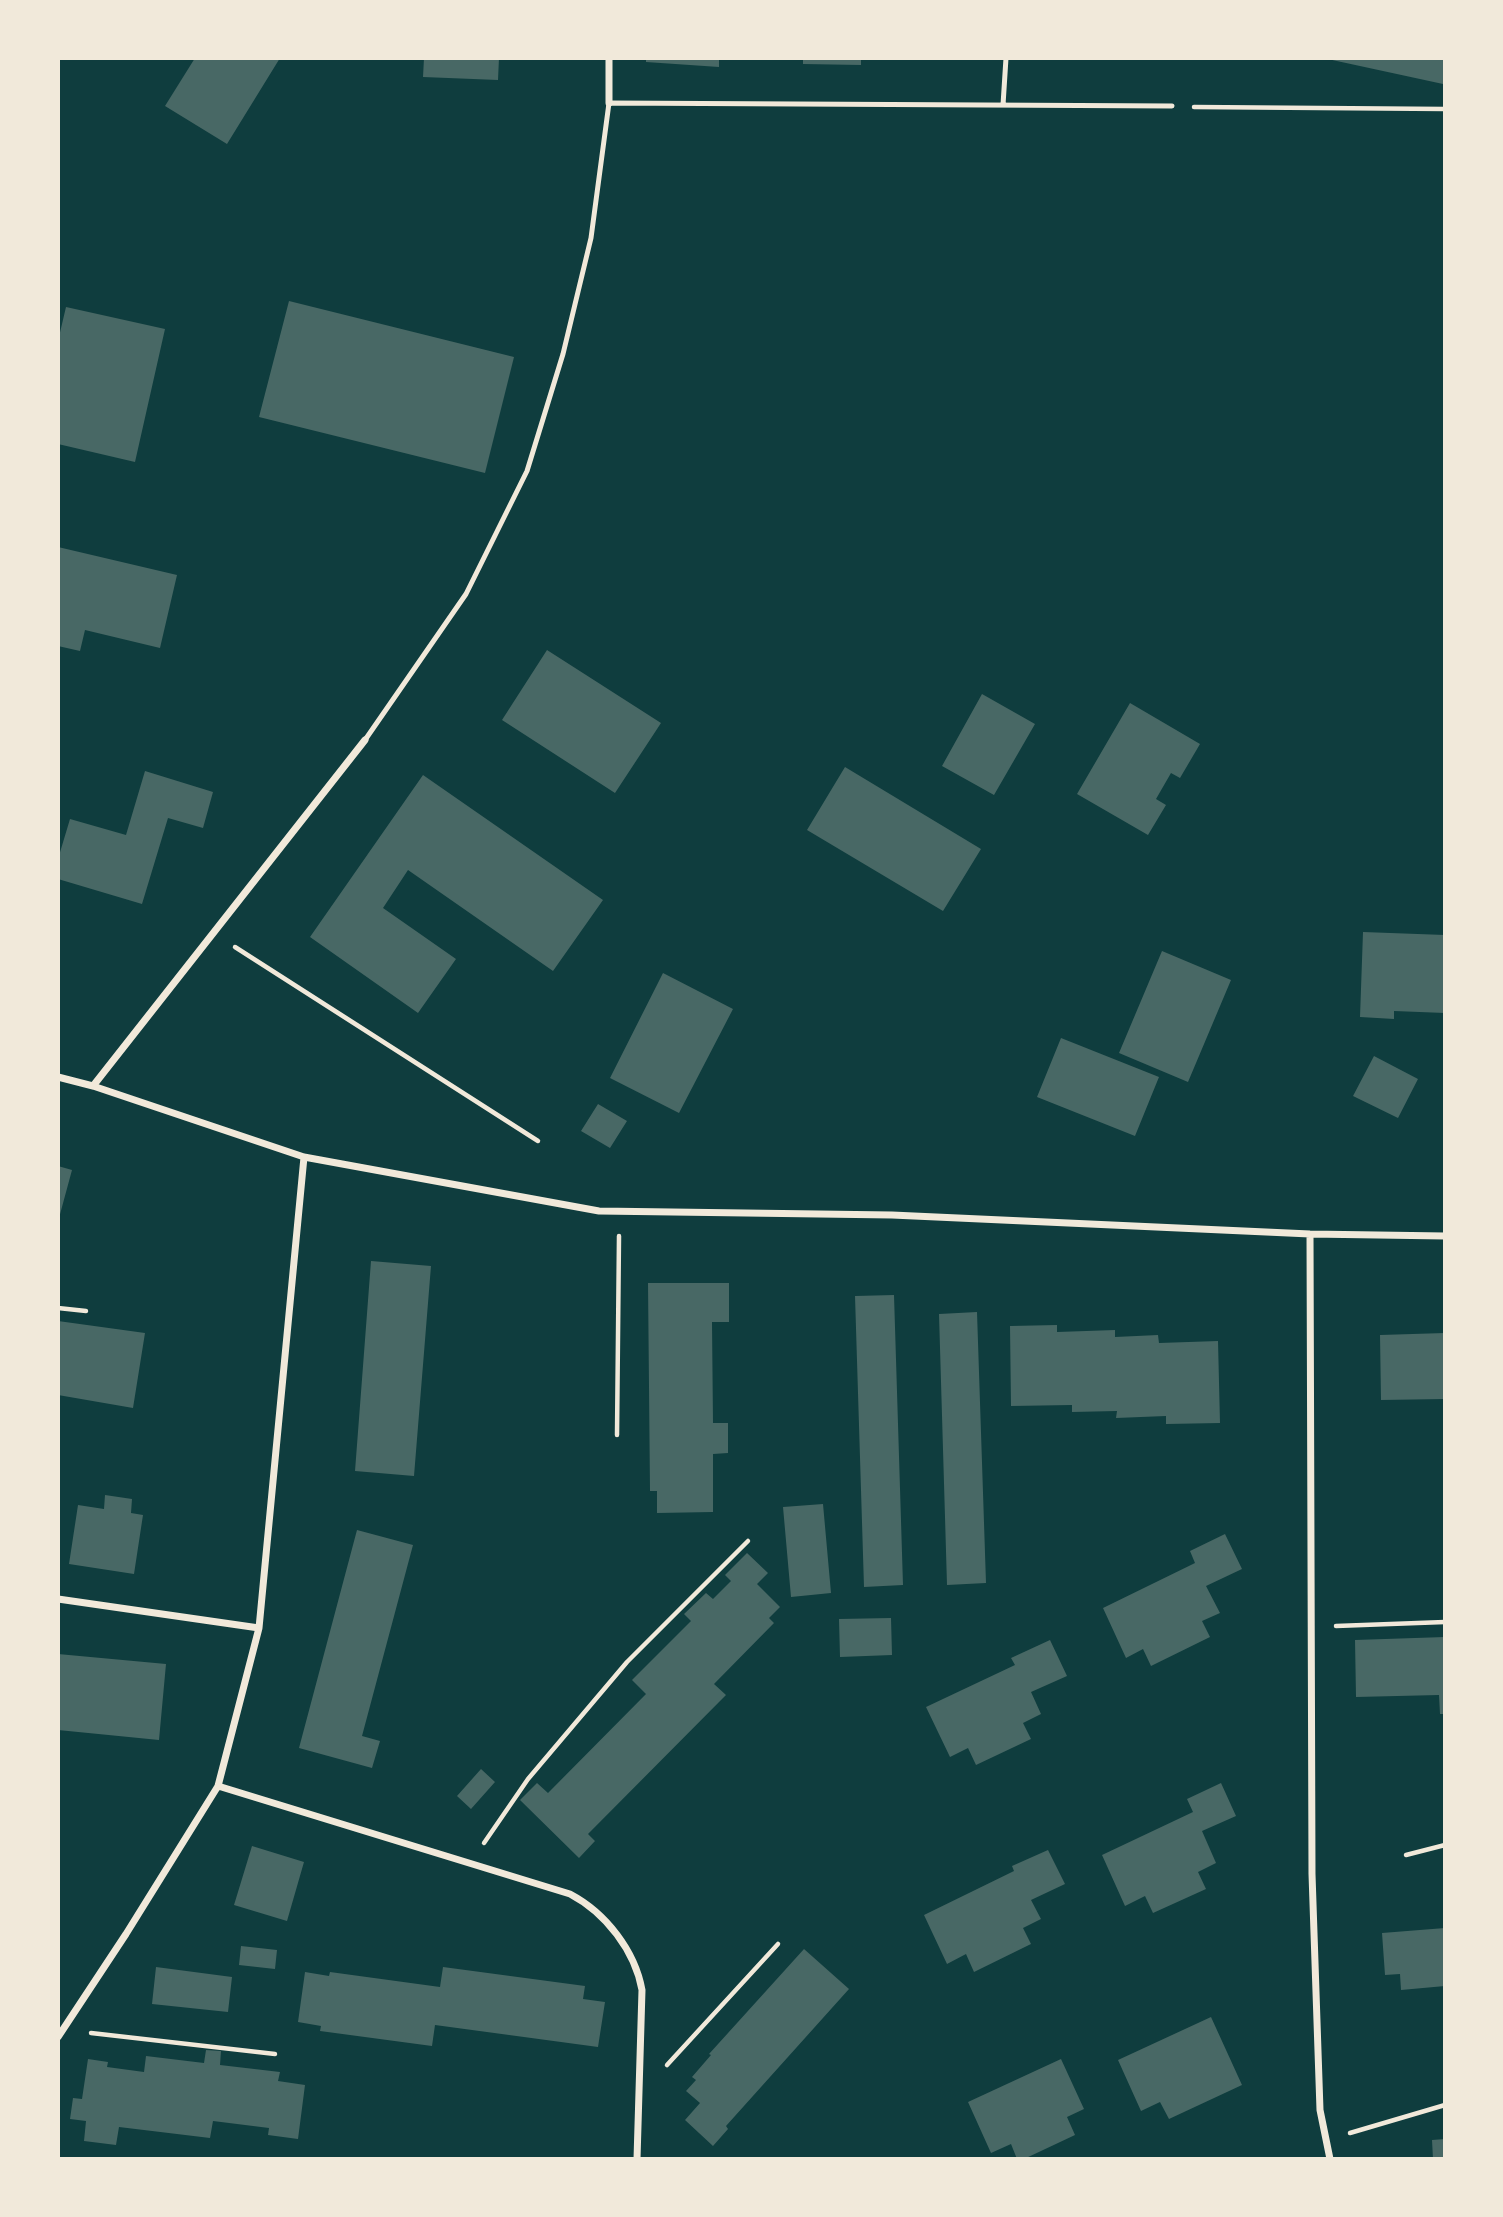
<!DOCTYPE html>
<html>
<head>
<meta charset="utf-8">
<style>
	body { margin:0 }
	#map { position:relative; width:1503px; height:2217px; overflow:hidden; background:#0f3d3e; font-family:Ubuntu,sans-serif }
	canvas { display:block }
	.frame { position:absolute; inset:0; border:60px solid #f1e9da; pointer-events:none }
</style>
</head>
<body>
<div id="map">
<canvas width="1503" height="2217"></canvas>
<div class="frame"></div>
</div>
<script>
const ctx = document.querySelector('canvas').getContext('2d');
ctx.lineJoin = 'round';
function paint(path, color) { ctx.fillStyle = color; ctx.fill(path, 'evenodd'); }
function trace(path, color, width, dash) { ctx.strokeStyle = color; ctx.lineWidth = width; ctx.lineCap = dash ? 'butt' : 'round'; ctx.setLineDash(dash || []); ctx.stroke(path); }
paint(new Path2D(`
	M 195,58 L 280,58 L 227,144 L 165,106 Z
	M 424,58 L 499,58 L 498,80 L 423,77 Z
	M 646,58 L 719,58 L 719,67 L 646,62 Z
	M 803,58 L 861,58 L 861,65 L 803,64 Z
	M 1323,58 L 1445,58 L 1445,75 L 1443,84 Z
	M 289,301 L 514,357 L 485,473 L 259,417 Z
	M 66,307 L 165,329 L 135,462 L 58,444 L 58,341 Z
	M 58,547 L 177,575 L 160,648 L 85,630 L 80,651 L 58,646 Z
	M 547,650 L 661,723 L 615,793 L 502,720 Z
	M 982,694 L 1035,724 L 994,795 L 942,766 Z
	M 1130,703 L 1200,744 L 1180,778 L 1171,773 L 1156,799 L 1166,805 L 1148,835 L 1077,794 Z
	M 845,767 L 981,849 L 943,911 L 807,830 Z
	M 145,771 L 213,792 L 203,828 L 168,818 L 142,904 L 58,879 L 58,859 L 70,819 L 126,835 Z
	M 423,775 L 603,900 L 553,971 L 408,870 L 383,908 L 456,959 L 418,1013 L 310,937 Z
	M 1363,932 L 1445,935 L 1445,1013 L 1394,1011 L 1394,1019 L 1360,1017 Z
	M 1162,951 L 1231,980 L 1188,1082 L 1119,1053 Z
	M 663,973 L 733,1009 L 679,1113 L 610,1078 Z
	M 1061,1038 L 1159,1077 L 1135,1136 L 1037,1097 Z
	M 1374,1056 L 1418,1079 L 1398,1118 L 1353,1096 Z
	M 598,1104 L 627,1121 L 610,1148 L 581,1131 Z
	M 58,1166 L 72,1170 L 59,1218 L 58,1218 Z
	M 371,1261 L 431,1266 L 414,1476 L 355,1471 Z
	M 648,1283 L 729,1283 L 729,1322 L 712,1322 L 713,1423 L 728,1423 L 728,1453 L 713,1454 L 713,1512 L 657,1513 L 657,1491 L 650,1491 Z
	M 894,1295 L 903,1585 L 864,1587 L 855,1296 Z
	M 977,1312 L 986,1583 L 947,1585 L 939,1314 Z
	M 58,1321 L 145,1333 L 133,1408 L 58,1395 Z
	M 1057,1325 L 1057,1332 L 1115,1330 L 1115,1337 L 1158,1335 L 1159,1343 L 1218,1341 L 1220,1423 L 1166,1424 L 1166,1416 L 1116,1418 L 1117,1411 L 1072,1412 L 1072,1405 L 1011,1406 L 1010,1326 Z
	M 1445,1333 L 1445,1399 L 1381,1400 L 1380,1335 Z
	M 105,1495 L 132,1499 L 131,1513 L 143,1515 L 134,1574 L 69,1564 L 78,1505 L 104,1509 Z
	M 823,1504 L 831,1593 L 791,1597 L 783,1507 Z
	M 357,1530 L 413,1545 L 362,1736 L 380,1741 L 372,1768 L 299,1748 Z
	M 1225,1534 L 1242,1569 L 1206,1586 L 1220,1613 L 1202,1621 L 1210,1637 L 1151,1666 L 1143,1649 L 1126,1658 L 1103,1608 L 1195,1563 L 1190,1551 Z
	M 747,1553 L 768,1573 L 757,1584 L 780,1607 L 769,1618 L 774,1623 L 714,1684 L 726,1695 L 588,1834 L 595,1841 L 579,1858 L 520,1800 L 537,1783 L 548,1793 L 646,1694 L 632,1680 L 691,1621 L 684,1614 L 706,1593 L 713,1599 L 731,1581 L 725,1575 Z
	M 891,1618 L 892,1655 L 840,1657 L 839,1619 Z
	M 1445,1637 L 1445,1714 L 1440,1714 L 1439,1695 L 1356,1697 L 1355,1640 Z
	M 1050,1640 L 1067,1676 L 1031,1692 L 1041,1714 L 1023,1723 L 1031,1739 L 976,1765 L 968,1748 L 950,1757 L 926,1707 L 1015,1665 L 1011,1658 Z
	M 58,1654 L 166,1664 L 159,1740 L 58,1730 Z
	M 481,1769 L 495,1782 L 471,1809 L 457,1796 Z
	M 1221,1783 L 1236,1816 L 1202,1831 L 1216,1863 L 1198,1872 L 1206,1889 L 1153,1913 L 1145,1896 L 1125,1906 L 1102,1855 L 1193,1812 L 1187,1799 Z
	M 252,1846 L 304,1862 L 287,1921 L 234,1905 Z
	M 1048,1850 L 1065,1884 L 1031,1900 L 1041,1919 L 1023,1928 L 1031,1944 L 974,1972 L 966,1954 L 947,1964 L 924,1915 L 1014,1871 L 1012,1866 Z
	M 1445,1928 L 1445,1986 L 1401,1990 L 1400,1974 L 1385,1975 L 1382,1933 Z
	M 241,1946 L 277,1950 L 275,1969 L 239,1965 Z
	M 804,1949 L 849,1989 L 726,2126 L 728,2129 L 713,2146 L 685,2120 L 700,2103 L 686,2091 L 696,2080 L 692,2077 L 711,2055 L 709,2054 Z
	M 156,1967 L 232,1977 L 228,2012 L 152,2004 Z
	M 443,1967 L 585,1986 L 583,1999 L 605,2002 L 598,2047 L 435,2025 L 432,2046 L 320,2031 L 321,2026 L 298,2022 L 305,1972 L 329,1976 L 330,1972 L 440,1987 Z
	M 1211,2017 L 1242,2085 L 1169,2119 L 1160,2102 L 1141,2111 L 1118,2060 Z
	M 206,2050 L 221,2051 L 220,2065 L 280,2072 L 278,2081 L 305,2085 L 298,2139 L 268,2135 L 269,2128 L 213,2121 L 210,2138 L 119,2127 L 116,2145 L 84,2141 L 86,2121 L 70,2119 L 73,2098 L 82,2099 L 88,2059 L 108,2062 L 107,2067 L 144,2072 L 146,2056 L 204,2063 Z
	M 1061,2059 L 1084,2109 L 1067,2117 L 1075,2135 L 1024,2159 L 1017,2159 L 1011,2144 L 991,2153 L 968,2102 Z
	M 1445,2139 L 1445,2159 L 1433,2159 L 1432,2140 Z`), '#486865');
trace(new Path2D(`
	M 1194,107 L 1445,109
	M 235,947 L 538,1141
	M 58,1308 L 86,1311
	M 617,1435 L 619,1236
	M 1336,1626 L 1445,1622
	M 484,1843 L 528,1779 L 627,1662 L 748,1541
	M 1406,1855 L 1445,1845
	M 91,2033 L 275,2054
	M 667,2065 L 778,1944
	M 1350,2133 L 1445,2105`), '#f1e9da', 4.5);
trace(new Path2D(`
	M 1003,105 L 1006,58
	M 365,740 L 466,594 L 527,471 L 563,354 L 591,238 L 609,103 L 1172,106`), '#f1e9da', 5);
trace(new Path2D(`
	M 609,58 L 609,103
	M 58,1077 L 93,1086 L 304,1157 L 599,1211 L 892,1215 L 1310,1234 L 1445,1236
	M 93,1086 L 365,740
	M 1310,1234 L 1312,1874 L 1320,2110 L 1330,2159
	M 58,1599 L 259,1628
	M 218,1786 L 570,1894 C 606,1913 635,1951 642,1990 L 637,2159
	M 58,2037 L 126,1934 L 218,1786 L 259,1628 L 304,1157`), '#f1e9da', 7);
</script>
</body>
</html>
